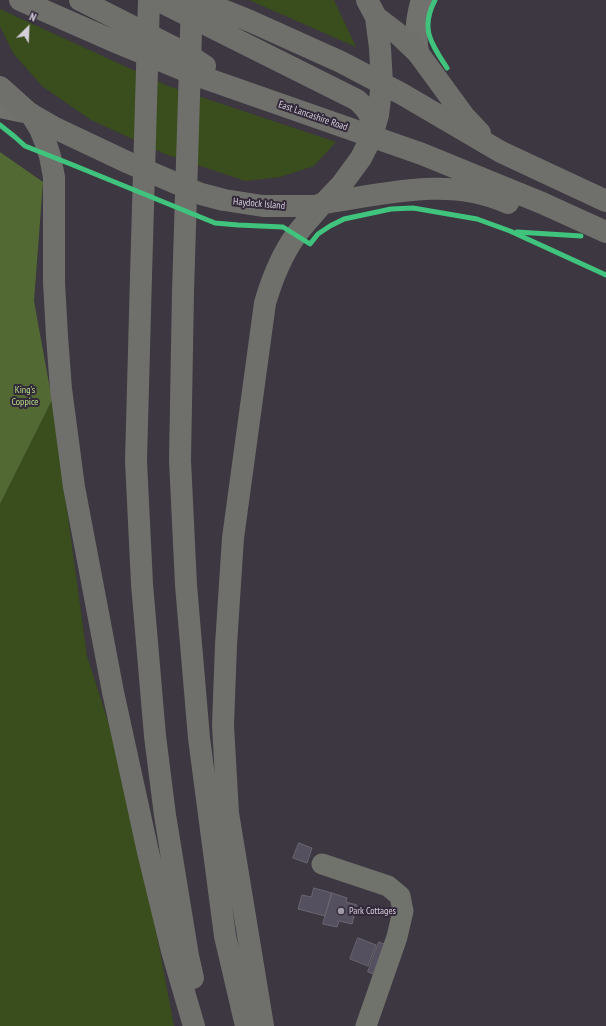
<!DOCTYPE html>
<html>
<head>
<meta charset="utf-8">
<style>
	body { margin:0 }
	#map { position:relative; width:606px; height:1026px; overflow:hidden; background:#3c3740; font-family:"PT Sans Narrow",sans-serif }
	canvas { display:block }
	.north { position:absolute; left:8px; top:8px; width:40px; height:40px; -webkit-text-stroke:3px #33293a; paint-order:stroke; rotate:24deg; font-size:11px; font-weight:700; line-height:16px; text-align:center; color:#d5cfda }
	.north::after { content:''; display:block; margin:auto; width:14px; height:18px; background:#d5cfda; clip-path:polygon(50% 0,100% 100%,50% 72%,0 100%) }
</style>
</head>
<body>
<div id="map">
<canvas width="606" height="1026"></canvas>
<div class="north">N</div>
</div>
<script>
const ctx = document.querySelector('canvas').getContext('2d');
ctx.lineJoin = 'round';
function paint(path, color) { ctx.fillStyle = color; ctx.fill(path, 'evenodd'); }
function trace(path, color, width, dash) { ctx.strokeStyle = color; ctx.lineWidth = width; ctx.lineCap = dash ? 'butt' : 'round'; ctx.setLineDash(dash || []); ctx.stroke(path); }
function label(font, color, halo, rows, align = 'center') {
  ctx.font = font + ' "PT Sans Narrow",sans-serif'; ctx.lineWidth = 4; ctx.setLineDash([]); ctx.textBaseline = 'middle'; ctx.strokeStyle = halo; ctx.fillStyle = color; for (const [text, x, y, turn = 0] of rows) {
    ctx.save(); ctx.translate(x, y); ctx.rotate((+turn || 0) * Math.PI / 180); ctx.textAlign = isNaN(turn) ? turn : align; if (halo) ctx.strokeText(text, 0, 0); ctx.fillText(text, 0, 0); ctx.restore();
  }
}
paint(new Path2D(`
	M 249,0 L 334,0 L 356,47 Z
	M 0,9 L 168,86 L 336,142 L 314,166 L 280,177 L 245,181 L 165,154 L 91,120 L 42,86 L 13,53 L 0,26 Z
	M 52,400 L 87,656 L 129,787 L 174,1026 L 0,1026 L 0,504 Z`), '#394d1d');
paint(new Path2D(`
	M 0,152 L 43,182 L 34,301 L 52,400 L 0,504 Z`), '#526934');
const building = new Path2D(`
	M 299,843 L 312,848 L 307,863 L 293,858 Z
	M 314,888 L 332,893 L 325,916 L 298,909 L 302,895 L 311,897 Z
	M 332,893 L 347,898 L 346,902 L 357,905 L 352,924 L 339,921 L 337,927 L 323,924 Z
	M 358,938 L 376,945 L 368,966 L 350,959 Z
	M 379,942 L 389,946 L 378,976 L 368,972 Z`);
paint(building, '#54505f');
trace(building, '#69666f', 1);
trace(new Path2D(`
	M 322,864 L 388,886 L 400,896 L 403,911 L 397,937 L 366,1026`), '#70726c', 21);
trace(new Path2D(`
	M 418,53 C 415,34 416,18 422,0
	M 0,107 L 29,113`), '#71726e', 22);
trace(new Path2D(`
	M 20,0 L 111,40 L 196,75 L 422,154 L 542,203 L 606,232
	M 80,0 L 185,53 L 205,66
	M 157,0 L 357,100 C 370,112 372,116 372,133
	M 198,0 L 250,21 L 341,62 L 402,94 L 501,152 L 606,201
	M 376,17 L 397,33 L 418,53 L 464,116 L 480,133
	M 0,87 L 29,113 L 55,128 L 129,163 L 201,194 L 224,200 L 263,206 L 316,206 L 324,203 L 342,184 L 361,158 L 372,136 L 378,115 L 382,83 L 380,48 L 376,17 L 367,0
	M 31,114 L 40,129 L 46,144 L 50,156 L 54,177 L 54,282 L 57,336 L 61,389 L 74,487 L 113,692 L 148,852 L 172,951 L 194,1026
	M 324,203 C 386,194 449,176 508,203
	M 141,276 L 136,461 L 142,584 L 155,736 L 165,815 L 188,956 L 193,978
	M 183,292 L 180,460 L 186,585 L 199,738 L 225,936 L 246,1026
	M 263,1026 L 228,813 L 223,725 L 226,645 L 233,538 L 265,303 C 272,279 281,256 296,235 C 304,224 313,215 322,204`), '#6f706b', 22);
trace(new Path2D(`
	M 141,276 L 149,0
	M 183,292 L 192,0`), '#6f706b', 22);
trace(new Path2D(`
	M 435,0 C 420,29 431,43 447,68
	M 0,125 L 15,137 L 25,146 L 73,165 L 215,223 L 238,225 L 283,227 L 310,244 L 318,234 L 330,226 L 344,219 L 391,209 L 413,208 L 477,219 L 510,231 L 606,275
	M 517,232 L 581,236`), '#40c37c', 5);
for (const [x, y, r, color] of [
	[341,911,4,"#9f9aa4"]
]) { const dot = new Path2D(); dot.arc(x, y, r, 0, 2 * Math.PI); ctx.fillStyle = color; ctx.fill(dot); trace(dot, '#33293a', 1.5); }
label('10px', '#d5cfda', '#33293a', [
	["East Lancashire Road",313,116,19],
	["Haydock Island",259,204,5]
]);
label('10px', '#b4df84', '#33293a', [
	["King's",25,390],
	["Coppice",25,402]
]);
label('10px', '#d5cfda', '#33293a', [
	["Park Cottages",349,911]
], 'left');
</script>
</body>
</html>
